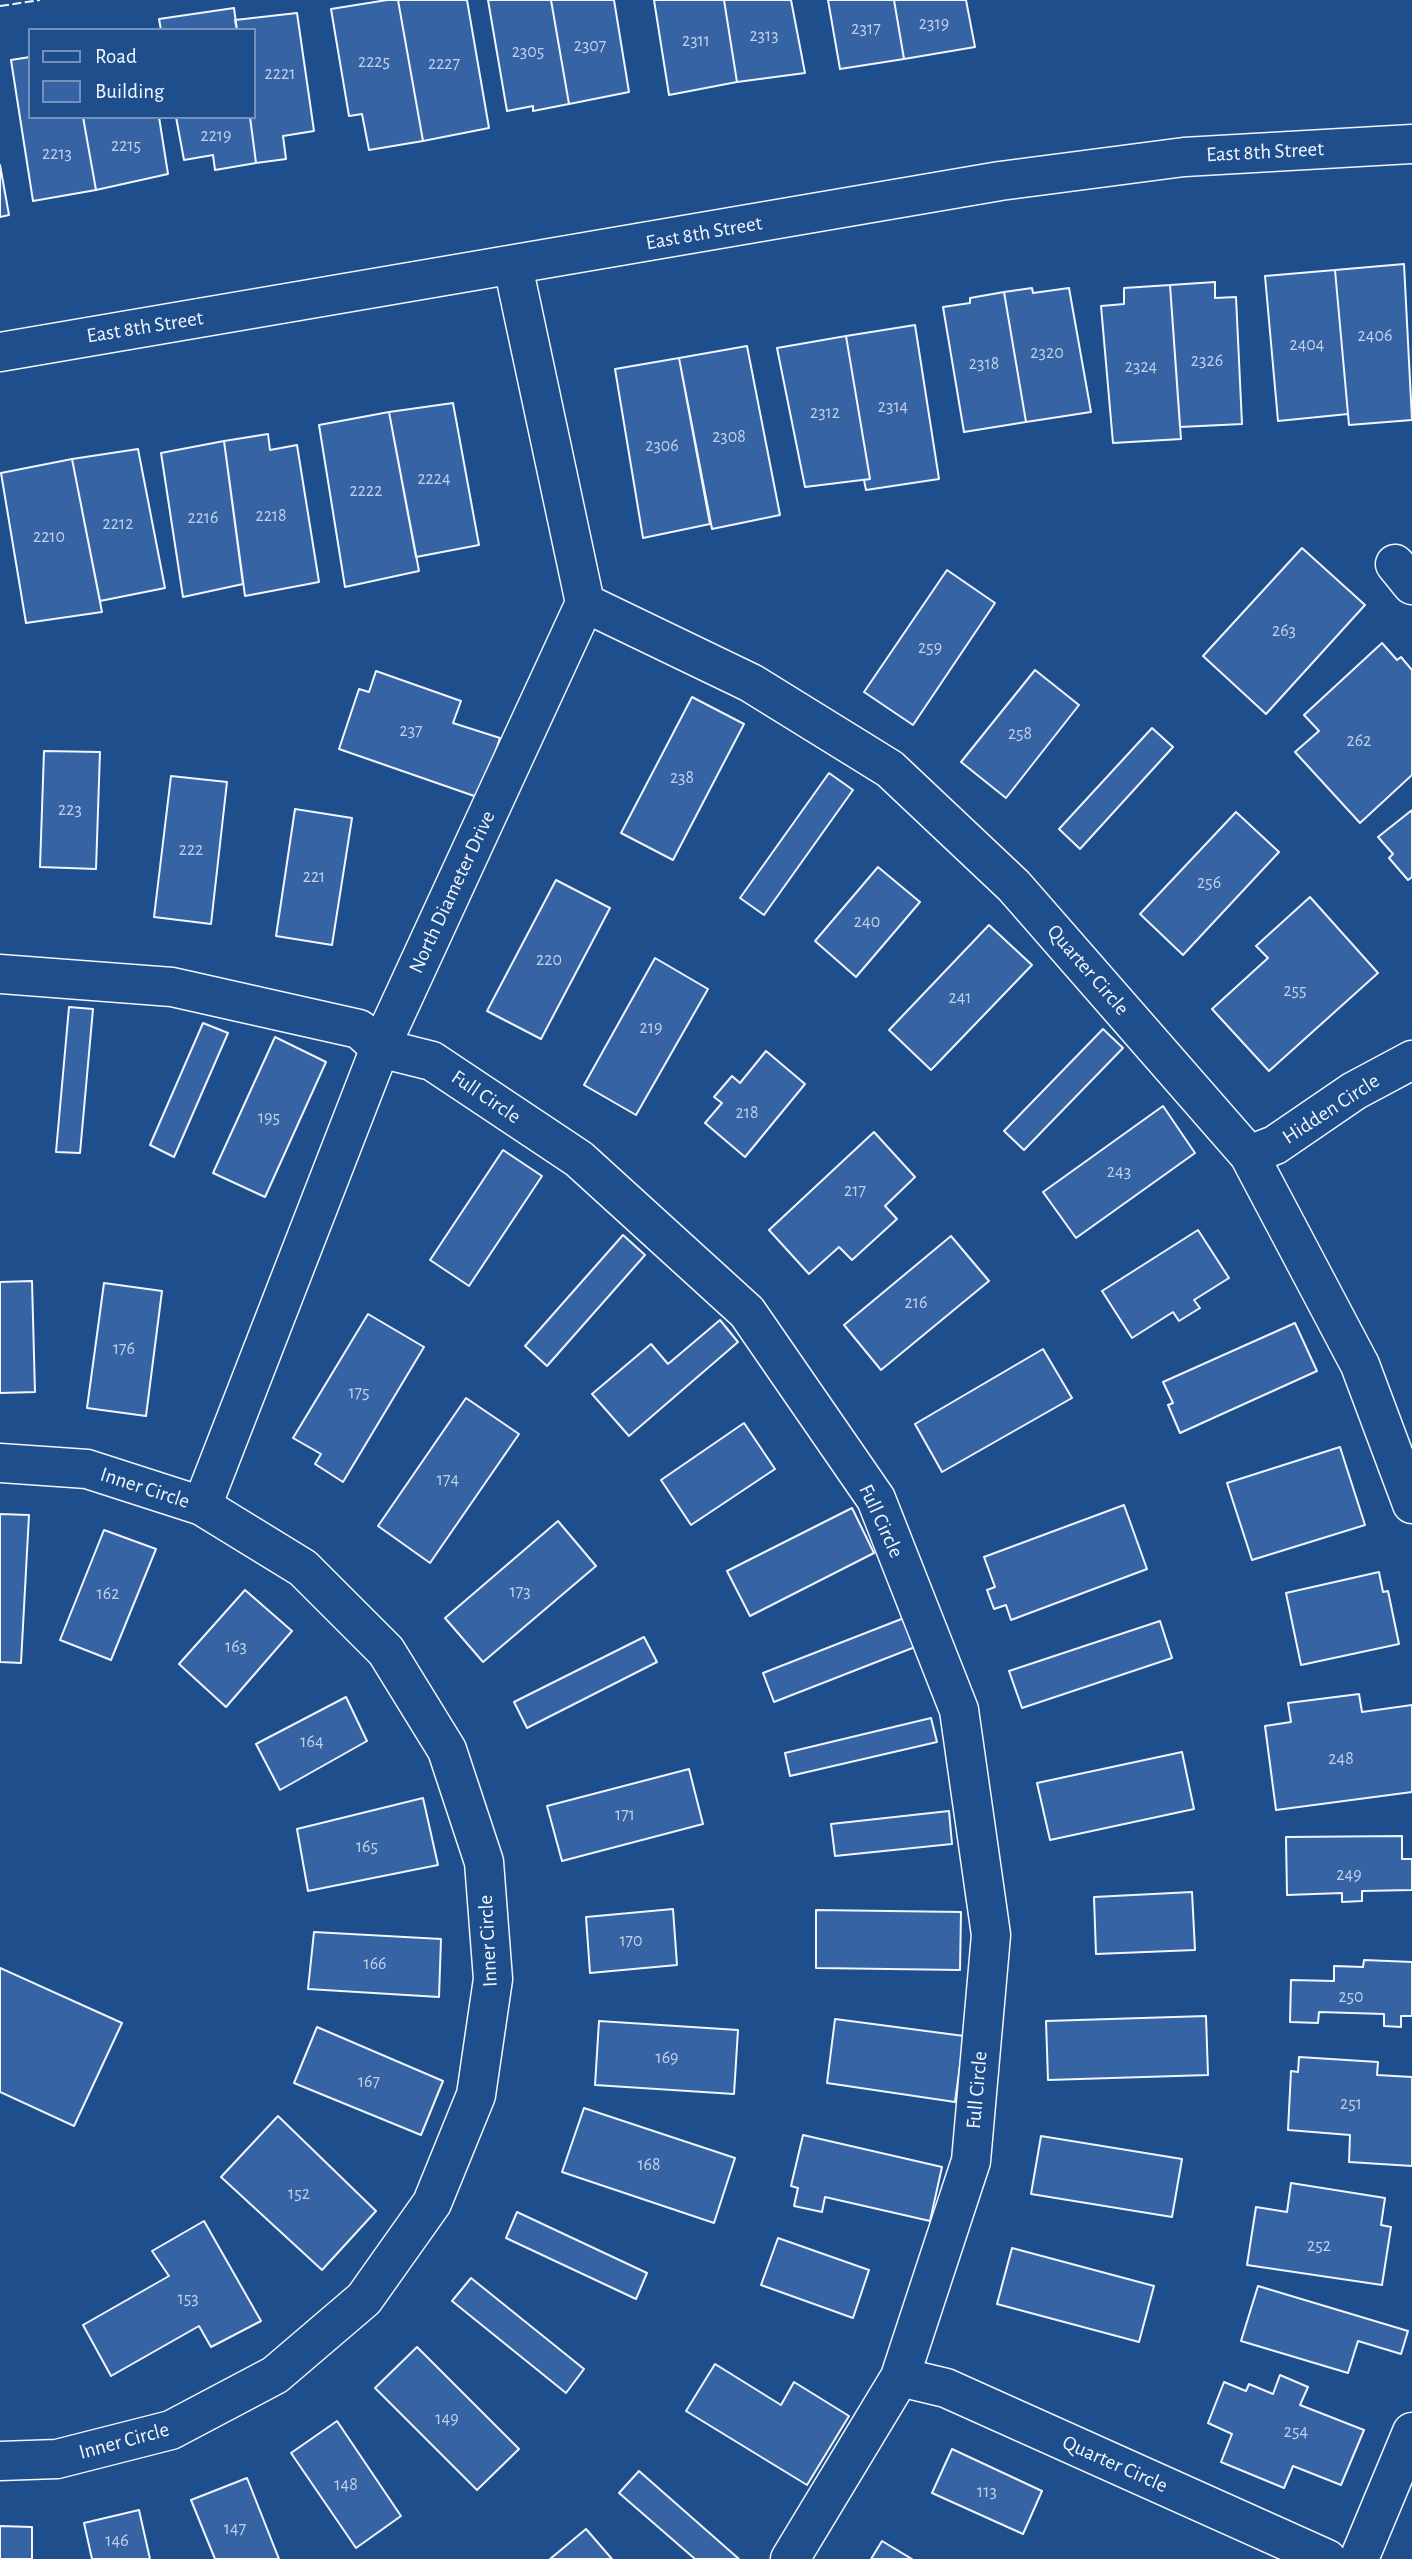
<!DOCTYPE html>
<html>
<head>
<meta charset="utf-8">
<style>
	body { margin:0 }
	#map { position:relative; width:1412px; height:2559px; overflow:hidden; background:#1f4e8c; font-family:"Alegreya Sans",sans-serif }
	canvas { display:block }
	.legend { position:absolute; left:28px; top:28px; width:228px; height:91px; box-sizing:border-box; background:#1f4e8c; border:2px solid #7391ba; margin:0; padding:9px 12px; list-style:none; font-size:21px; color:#f2f6ff }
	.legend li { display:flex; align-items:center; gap:14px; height:35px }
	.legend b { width:35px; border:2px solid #7391ba }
</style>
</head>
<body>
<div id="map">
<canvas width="1412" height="2559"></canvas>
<ul class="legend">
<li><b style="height:9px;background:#1f4e8c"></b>Road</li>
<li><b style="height:19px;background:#3563a3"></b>Building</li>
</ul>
</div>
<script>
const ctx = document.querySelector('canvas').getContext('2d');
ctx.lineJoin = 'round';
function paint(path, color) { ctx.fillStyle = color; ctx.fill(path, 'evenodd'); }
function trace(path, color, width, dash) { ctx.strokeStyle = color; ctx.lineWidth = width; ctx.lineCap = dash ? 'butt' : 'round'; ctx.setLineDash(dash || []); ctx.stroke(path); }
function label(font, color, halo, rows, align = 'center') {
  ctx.font = font + ' "Alegreya Sans",sans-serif'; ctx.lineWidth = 5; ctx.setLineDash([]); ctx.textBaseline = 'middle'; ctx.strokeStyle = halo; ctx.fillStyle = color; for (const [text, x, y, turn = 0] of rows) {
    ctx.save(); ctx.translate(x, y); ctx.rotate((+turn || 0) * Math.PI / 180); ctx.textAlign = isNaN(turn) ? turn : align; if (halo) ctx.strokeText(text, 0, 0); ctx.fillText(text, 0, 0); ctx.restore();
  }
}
const building = new Path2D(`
	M 387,0 L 398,0 L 423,141 L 369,150 L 362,114 L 349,116 L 331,9 Z
	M 398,0 L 467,0 L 489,128 L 423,141 Z
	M 488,0 L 551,0 L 569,104 L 533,111 L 533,106 L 507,111 Z
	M 551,0 L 614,0 L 629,92 L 569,104 Z
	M 654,0 L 724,0 L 737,82 L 669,95 Z
	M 724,0 L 791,0 L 805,73 L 737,82 Z
	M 828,0 L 894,0 L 904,59 L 840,69 Z
	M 894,0 L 966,0 L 975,47 L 904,59 Z
	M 234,8 L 237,30 L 161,30 L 159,19 Z
	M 297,13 L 314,131 L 283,136 L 286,159 L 256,163 L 250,117 L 254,117 L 254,30 L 237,30 L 235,20 Z
	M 30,57 L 30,117 L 83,117 L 96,190 L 33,201 L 11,60 Z
	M 83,117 L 159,117 L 168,174 L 96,190 Z
	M 176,117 L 250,117 L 256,163 L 215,170 L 213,155 L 184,160 Z
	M 0,165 L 9,215 L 0,217 Z
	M 1404,264 L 1412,420 L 1349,425 L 1335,270 Z
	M 1335,270 L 1348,414 L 1278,421 L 1265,276 Z
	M 1215,282 L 1215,298 L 1236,297 L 1242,424 L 1180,427 L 1170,285 Z
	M 1170,285 L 1181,439 L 1113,443 L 1101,306 L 1124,304 L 1124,288 Z
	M 1032,288 L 1033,293 L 1069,288 L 1091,412 L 1026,422 L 1004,292 Z
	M 1004,292 L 1026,422 L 964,432 L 943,307 L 970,303 L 970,298 Z
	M 915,325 L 939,479 L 866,490 L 864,480 L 870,479 L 846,336 Z
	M 846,336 L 870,479 L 805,487 L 777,348 Z
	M 747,346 L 780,515 L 712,529 L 679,358 Z
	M 679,358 L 710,524 L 643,538 L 615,369 Z
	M 453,403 L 479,545 L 416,557 L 389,412 Z
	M 389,412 L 419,571 L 345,587 L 319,425 Z
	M 268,434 L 270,450 L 297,445 L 319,582 L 245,596 L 224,441 Z
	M 224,441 L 243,584 L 183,597 L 161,453 Z
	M 138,449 L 165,588 L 100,601 L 72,459 Z
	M 72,459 L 102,612 L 26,623 L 1,473 Z
	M 1302,548 L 1365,605 L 1266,714 L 1203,656 Z
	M 947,570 L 995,603 L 913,725 L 864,692 Z
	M 1382,643 L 1397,660 L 1401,657 L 1412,670 L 1412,775 L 1360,823 L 1295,752 L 1319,731 L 1304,715 Z
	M 1035,670 L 1079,705 L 1006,798 L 961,762 Z
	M 376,671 L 461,701 L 453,723 L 500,738 L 480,798 L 339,749 L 359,689 L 369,692 Z
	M 692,697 L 744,724 L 673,860 L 621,833 Z
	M 1152,728 L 1173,747 L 1080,849 L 1059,829 Z
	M 44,751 L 100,752 L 96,869 L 40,867 Z
	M 829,773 L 853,790 L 764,915 L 740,898 Z
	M 171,776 L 227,782 L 211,924 L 154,917 Z
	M 295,809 L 352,818 L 332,945 L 276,936 Z
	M 1412,810 L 1412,877 L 1408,880 L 1389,858 L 1393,854 L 1378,837 Z
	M 1236,812 L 1279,852 L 1183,955 L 1140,914 Z
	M 878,867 L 920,902 L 856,977 L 815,941 Z
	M 556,880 L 610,908 L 541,1039 L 487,1011 Z
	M 1310,897 L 1378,973 L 1269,1071 L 1212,1009 L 1268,958 L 1256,946 Z
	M 989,925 L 1032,965 L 931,1070 L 889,1030 Z
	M 655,958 L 708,989 L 636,1115 L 584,1085 Z
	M 69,1007 L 93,1009 L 80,1153 L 56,1152 Z
	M 203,1023 L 228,1033 L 174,1157 L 150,1145 Z
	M 1103,1029 L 1123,1048 L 1024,1150 L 1004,1131 Z
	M 275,1037 L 326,1062 L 265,1197 L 213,1173 Z
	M 766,1051 L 805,1084 L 745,1157 L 705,1123 L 722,1103 L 714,1097 L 732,1076 L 740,1083 Z
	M 1163,1106 L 1195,1153 L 1076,1238 L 1043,1192 Z
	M 874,1132 L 915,1177 L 885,1206 L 897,1219 L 852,1260 L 839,1247 L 809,1274 L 769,1230 Z
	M 503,1150 L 542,1176 L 469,1286 L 430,1260 Z
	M 1198,1230 L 1229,1278 L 1194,1300 L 1200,1308 L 1179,1321 L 1173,1312 L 1132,1338 L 1102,1291 Z
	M 623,1235 L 645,1255 L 547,1366 L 525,1346 Z
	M 951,1236 L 989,1281 L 881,1370 L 844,1325 Z
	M 32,1281 L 35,1392 L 0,1393 L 0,1282 Z
	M 104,1283 L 162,1291 L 146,1416 L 87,1408 Z
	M 368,1314 L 424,1347 L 343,1482 L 315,1464 L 321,1454 L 293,1438 Z
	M 720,1320 L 738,1342 L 629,1436 L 592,1394 L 651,1344 L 668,1364 Z
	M 1295,1323 L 1317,1371 L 1180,1433 L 1168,1405 L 1173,1403 L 1163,1382 Z
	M 1043,1349 L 1072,1398 L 942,1472 L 915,1424 Z
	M 466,1398 L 519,1434 L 430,1563 L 378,1526 Z
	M 744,1423 L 775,1469 L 691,1525 L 661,1480 Z
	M 1340,1447 L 1365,1525 L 1252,1560 L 1227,1483 Z
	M 1124,1505 L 1147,1569 L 1011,1620 L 1006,1605 L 994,1609 L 987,1590 L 995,1587 L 984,1557 Z
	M 852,1508 L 874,1553 L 750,1616 L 727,1571 Z
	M 0,1514 L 29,1515 L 21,1663 L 0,1662 Z
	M 558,1521 L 596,1566 L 483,1662 L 445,1618 Z
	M 104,1530 L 156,1549 L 111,1660 L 60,1640 Z
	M 1379,1572 L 1383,1592 L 1388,1591 L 1399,1644 L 1301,1665 L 1286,1593 Z
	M 245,1590 L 292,1631 L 226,1707 L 179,1664 Z
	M 904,1618 L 915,1647 L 774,1702 L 763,1673 Z
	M 1160,1621 L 1172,1658 L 1022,1708 L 1009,1671 Z
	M 644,1637 L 657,1662 L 527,1728 L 514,1702 Z
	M 1359,1694 L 1362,1712 L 1412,1705 L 1412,1792 L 1276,1810 L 1265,1726 L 1291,1722 L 1288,1703 Z
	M 346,1697 L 367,1741 L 280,1790 L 256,1744 Z
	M 931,1718 L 937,1742 L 790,1776 L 785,1753 Z
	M 1182,1752 L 1194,1809 L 1050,1840 L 1037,1783 Z
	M 689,1769 L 703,1824 L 562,1861 L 547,1806 Z
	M 423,1798 L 438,1865 L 308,1891 L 297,1829 Z
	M 949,1811 L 952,1844 L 835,1856 L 831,1824 Z
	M 1402,1836 L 1402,1859 L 1412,1859 L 1412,1890 L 1362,1891 L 1362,1901 L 1342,1902 L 1342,1893 L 1287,1895 L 1286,1837 Z
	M 1192,1892 L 1195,1950 L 1096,1954 L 1094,1897 Z
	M 673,1909 L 677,1965 L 590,1973 L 586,1917 Z
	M 816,1910 L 961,1912 L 960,1970 L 816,1968 Z
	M 314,1932 L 441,1939 L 439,1997 L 308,1989 Z
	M 1364,1960 L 1412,1962 L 1412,2016 L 1401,2016 L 1401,2027 L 1384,2026 L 1384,2014 L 1319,2012 L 1318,2023 L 1290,2022 L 1291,1980 L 1334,1981 L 1334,1966 L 1363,1967 Z
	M 0,1968 L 122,2023 L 74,2126 L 0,2092 Z
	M 1206,2016 L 1208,2075 L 1048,2080 L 1046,2021 Z
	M 835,2019 L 964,2036 L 955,2102 L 827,2083 Z
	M 599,2021 L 738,2030 L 734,2094 L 595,2085 Z
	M 317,2027 L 443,2081 L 421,2135 L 294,2083 Z
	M 1299,2057 L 1378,2062 L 1377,2075 L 1412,2077 L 1412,2166 L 1349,2162 L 1350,2135 L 1288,2130 L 1291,2071 L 1298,2072 Z
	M 584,2108 L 735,2158 L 714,2223 L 562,2172 Z
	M 278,2116 L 376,2211 L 322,2270 L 221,2177 Z
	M 803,2135 L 942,2167 L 930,2221 L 825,2197 L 822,2212 L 794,2206 L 798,2188 L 791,2186 Z
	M 1041,2136 L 1182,2159 L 1172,2217 L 1031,2194 Z
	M 1291,2183 L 1385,2198 L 1381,2225 L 1391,2227 L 1382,2285 L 1247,2265 L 1256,2207 L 1287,2212 Z
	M 517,2212 L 647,2273 L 636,2299 L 506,2238 Z
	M 204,2221 L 261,2321 L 211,2347 L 199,2326 L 111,2376 L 83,2325 L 169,2276 L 152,2251 Z
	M 778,2238 L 869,2270 L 853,2318 L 761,2285 Z
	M 1012,2248 L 1154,2286 L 1139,2342 L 997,2304 Z
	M 471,2278 L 584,2369 L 566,2393 L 452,2301 Z
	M 1258,2286 L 1408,2331 L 1401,2354 L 1358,2341 L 1348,2373 L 1241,2341 Z
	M 417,2347 L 519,2449 L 477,2490 L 375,2388 Z
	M 715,2364 L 781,2405 L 794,2382 L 849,2416 L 807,2485 L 686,2411 Z
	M 1280,2375 L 1308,2387 L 1300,2405 L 1364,2430 L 1341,2485 L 1293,2466 L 1284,2488 L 1221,2462 L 1232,2434 L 1208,2423 L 1224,2382 L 1246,2391 L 1249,2384 L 1273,2394 Z
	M 337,2421 L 401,2516 L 356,2548 L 291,2453 Z
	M 952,2449 L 1042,2491 L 1023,2534 L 932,2493 Z
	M 639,2471 L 739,2559 L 695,2559 L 619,2493 Z
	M 247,2478 L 279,2559 L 215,2559 L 191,2500 Z
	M 139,2510 L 150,2559 L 92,2559 L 84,2523 Z
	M 0,2526 L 32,2527 L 32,2559 L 0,2559 Z
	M 586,2529 L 612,2559 L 550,2559 Z
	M 882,2541 L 912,2559 L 871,2559 Z`);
paint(building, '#3563a3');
trace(building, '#f2f6ff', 2);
const minor = new Path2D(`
	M 0,352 L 1000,181 L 1184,157 L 1412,144
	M 1395,564 L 1412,585
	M 585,603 L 751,683 L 890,769 L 1014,886 L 1249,1155 L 1360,1365 L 1412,1504
	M 0,974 L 172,987 L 359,1029 L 380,1048 L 432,1061 L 579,1159 L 747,1312 L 876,1499 L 959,1710 L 991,1935 L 971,2161 L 900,2377 L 790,2559
	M 1249,1155 L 1275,1145 L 1354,1091 L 1412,1060
	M 0,1463 L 87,1469 L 202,1506 L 303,1568 L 386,1651 L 447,1750 L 484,1862 L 493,1979 L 476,2095 L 432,2203 L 364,2299 L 275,2375 L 171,2430 L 57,2459 L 0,2461
	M 202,1506 L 380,1048 L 585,603 L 513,266
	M 900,2377 L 946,2388 L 1327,2559
	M 1359,2559 L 1412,2432`);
trace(minor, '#f2f6ff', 41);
trace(minor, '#1f4e8c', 38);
trace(new Path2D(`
	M 0,6 L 40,0`), '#f2f6ff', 2, [9, 3.5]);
label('18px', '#c3d1e8', null, [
	["2319",934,24],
	["2317",866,29],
	["2313",764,36],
	["2311",696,41],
	["2307",590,46],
	["2305",528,52],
	["2225",374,62],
	["2227",444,64],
	["2221",280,74],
	["2219",216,136],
	["2215",126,146],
	["2213",57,154],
	["2406",1375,336],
	["2404",1307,345],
	["2320",1047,353],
	["2326",1207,361],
	["2318",984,364],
	["2324",1141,367],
	["2314",893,407],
	["2312",825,413],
	["2308",729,437],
	["2306",662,446],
	["2224",434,479],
	["2222",366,491],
	["2218",271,516],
	["2216",203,518],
	["2212",118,524],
	["2210",49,537],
	["263",1284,631],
	["259",930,648],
	["237",411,731],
	["258",1020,734],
	["262",1359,741],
	["238",682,778],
	["223",70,810],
	["222",191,850],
	["221",314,877],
	["256",1209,883],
	["240",867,922],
	["220",549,960],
	["255",1295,991],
	["241",960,998],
	["219",651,1028],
	["218",747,1113],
	["195",269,1118],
	["243",1119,1172],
	["217",855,1191],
	["216",916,1303],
	["176",124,1349],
	["175",359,1393],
	["174",448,1480],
	["173",520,1592],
	["162",108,1594],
	["163",236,1647],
	["164",312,1742],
	["248",1341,1759],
	["171",625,1815],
	["165",367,1847],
	["249",1349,1875],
	["170",631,1941],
	["166",375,1964],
	["250",1351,1997],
	["169",667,2058],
	["167",369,2082],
	["251",1351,2104],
	["168",649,2165],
	["152",299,2194],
	["252",1319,2246],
	["153",188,2299],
	["149",447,2419],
	["254",1296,2432],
	["148",346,2485],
	["113",987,2492],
	["147",235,2529],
	["146",117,2541]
]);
label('21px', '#f2f6ff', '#1f4e8c', [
	["East 8th Street",1265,152,-3],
	["East 8th Street",704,233,-10],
	["East 8th Street",145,327,-9],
	["North Diameter Drive",452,892,-65],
	["Quarter Circle",1088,970,49],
	["Full Circle",486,1097,34],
	["Hidden Circle",1331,1109,-33],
	["Inner Circle",145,1488,18],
	["Full Circle",881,1521,65],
	["Inner Circle",488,1941,-93],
	["Full Circle",977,2090,-85],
	["Inner Circle",124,2441,-15],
	["Quarter Circle",1115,2464,24]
]);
</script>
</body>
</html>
